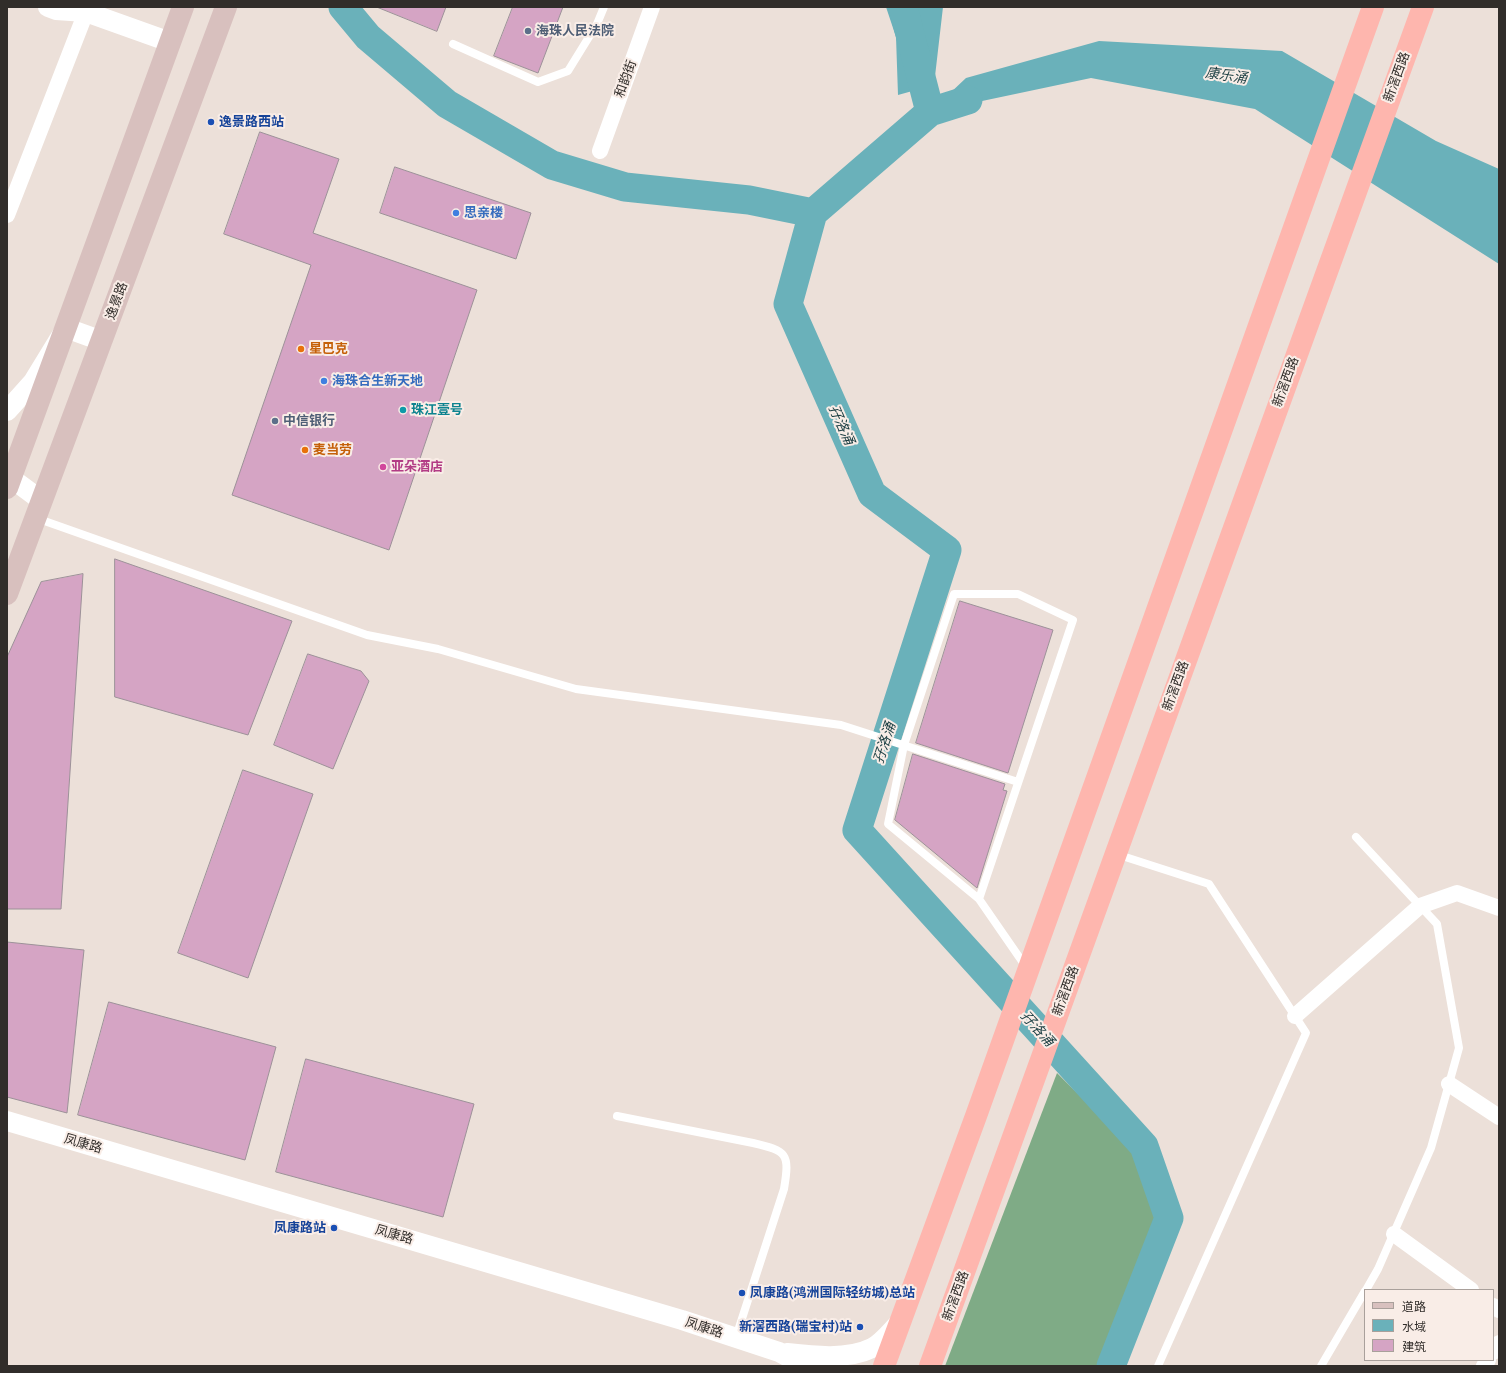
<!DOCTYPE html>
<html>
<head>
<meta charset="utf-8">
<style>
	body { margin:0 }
	#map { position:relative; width:1506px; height:1373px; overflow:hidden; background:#ece0d9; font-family:"Libre Baskerville","Noto Sans SC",serif }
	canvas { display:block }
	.frame { position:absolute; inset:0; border:8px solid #312d2a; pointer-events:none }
	.legend { position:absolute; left:1364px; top:1289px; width:130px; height:72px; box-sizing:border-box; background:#f9ede7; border:1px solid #a9a09b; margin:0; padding:5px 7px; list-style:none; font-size:12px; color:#312d2a }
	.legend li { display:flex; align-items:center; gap:8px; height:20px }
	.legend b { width:20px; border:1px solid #a9a09b }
</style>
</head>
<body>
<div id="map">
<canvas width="1506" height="1373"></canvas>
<div class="frame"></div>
<ul class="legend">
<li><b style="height:5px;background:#d8c0be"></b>道路</li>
<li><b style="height:11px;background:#6ab1ba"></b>水域</li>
<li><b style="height:11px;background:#d5a4c4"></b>建筑</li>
</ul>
</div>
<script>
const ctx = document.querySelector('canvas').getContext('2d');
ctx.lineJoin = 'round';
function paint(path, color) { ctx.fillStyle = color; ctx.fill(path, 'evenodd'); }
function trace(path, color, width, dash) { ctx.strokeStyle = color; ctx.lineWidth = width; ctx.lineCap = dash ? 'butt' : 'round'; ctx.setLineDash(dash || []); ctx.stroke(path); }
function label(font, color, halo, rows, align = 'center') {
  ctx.font = font + ' "Libre Baskerville","Noto Sans SC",serif'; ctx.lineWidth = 4; ctx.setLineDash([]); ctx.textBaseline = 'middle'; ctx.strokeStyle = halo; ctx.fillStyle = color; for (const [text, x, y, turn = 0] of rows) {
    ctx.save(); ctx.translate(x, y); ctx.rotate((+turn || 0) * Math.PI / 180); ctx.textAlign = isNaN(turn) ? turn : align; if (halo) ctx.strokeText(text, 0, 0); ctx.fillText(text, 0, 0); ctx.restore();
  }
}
paint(new Path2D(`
	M 1057,1073 L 1137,1153 L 1156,1222 L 1101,1366 L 945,1366 Z`), '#7fab86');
paint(new Path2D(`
	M 886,7 L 943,7 L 934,85 L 898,95 L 896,37 Z
	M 1099,41 L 1282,51 L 1436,141 L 1499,169 L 1499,264 L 1255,109 L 1091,78 L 930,112 L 966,78 Z`), '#6ab1ba');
trace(new Path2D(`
	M 343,7 L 368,37 L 447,104 L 552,165 L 625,187 L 749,200 L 813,213
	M 903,7 L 930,112
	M 968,100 L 930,112 L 813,213 L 788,304 L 872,494 L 947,550 L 857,830 L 1144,1146 L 1169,1218 L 1111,1366`), '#6ab1ba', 29);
const building = new Path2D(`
	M 377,7 L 446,7 L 437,31 Z
	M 513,7 L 563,7 L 538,73 L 494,56 Z
	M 260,132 L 339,159 L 313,233 L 477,290 L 389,550 L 232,495 L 311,265 L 224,234 Z
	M 395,167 L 531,213 L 516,259 L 380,213 Z
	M 115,559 L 292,621 L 248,735 L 115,697 Z
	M 83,574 L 61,909 L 7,909 L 7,657 L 41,582 Z
	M 960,601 L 1053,630 L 1008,773 L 916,743 Z
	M 308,654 L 361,671 L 369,681 L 333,769 L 274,745 Z
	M 913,754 L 1005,784 L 1003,790 L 1007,791 L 977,888 L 895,820 Z
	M 243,770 L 313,794 L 248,978 L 178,953 Z
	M 7,942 L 84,950 L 67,1113 L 7,1097 Z
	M 109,1002 L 276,1047 L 245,1160 L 78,1115 Z
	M 306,1059 L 474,1104 L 443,1217 L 276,1172 Z`);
paint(building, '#d5a4c4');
trace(building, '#9c9198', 1);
trace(new Path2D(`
	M 453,44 L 538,82 L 568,71 L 597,24 L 604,7
	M 36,518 L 367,635 L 438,649 L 576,689 L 841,725 L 1018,782
	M 1356,837 L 1437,924 L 1459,1048 L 1431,1148 L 1378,1269 L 1366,1290
	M 1116,854 L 1209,884 L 1306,1033 L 1158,1366
	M 979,899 L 888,824 L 904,745 L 954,594 L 1018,594 L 1073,620 L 979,899 L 1026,967
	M 617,1116 L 753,1143 C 787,1151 790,1153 784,1189 L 736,1337
	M 1321,1366 L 1365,1291`), '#fff', 8);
trace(new Path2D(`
	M 600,151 L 652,7
	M 7,215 L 86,12
	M 1295,1016 L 1420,906 L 1457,893 L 1499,908
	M 1449,1084 L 1499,1117
	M 1394,1234 L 1471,1290
	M 1493,1306 L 1499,1310
	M 1493,1352 L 1499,1343
	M 1484,1366 L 1488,1360`), '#fff', 16);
trace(new Path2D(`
	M 48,7 L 56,10 L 86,12
	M 80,7 L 86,12 L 170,42
	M 7,411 L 33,382 L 66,328 L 102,341
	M 7,475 L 42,501
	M 7,1121 L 682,1320 L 779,1352 L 805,1366
	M 787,1353 C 813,1356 848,1360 872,1348 C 883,1342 891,1331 899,1323`), '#fff', 20);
trace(new Path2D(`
	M 7,488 L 183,7
	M 7,594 L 226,7`), '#d8c0be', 22);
trace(new Path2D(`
	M 884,1366 L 976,1116 L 1373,7
	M 930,1366 L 1423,7`), '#feb6ae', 22);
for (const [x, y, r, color] of [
	[528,31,4,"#5c6f8a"],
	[211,122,4,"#1a4fb4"],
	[456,213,4,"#3f7fe0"],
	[301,349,4,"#e8710a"],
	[324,381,4,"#3f7fe0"],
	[403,410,4,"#0f9aa8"],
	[275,421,4,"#5c6f8a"],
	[305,450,4,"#e8710a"],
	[383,467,4,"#d1479c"],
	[334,1228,4,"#1a4fb4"],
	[742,1293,4,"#1a4fb4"],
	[860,1327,4,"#1a4fb4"]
]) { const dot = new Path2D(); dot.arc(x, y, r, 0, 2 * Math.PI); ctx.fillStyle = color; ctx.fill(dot); trace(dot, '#f9ede7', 1.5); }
label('bold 13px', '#4e5e75', '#f9ede7', [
	["海珠人民法院",536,31],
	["中信银行",283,421]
], 'left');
label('13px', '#312d2a', '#f9ede7', [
	["新滘西路",1397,77,-70],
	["和韵街",626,79,-70],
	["逸景路",117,301,-70],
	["新滘西路",1286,382,-70],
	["新滘西路",1176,686,-70],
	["新滘西路",1066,991,-70],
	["凤康路",83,1144,16],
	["凤康路",394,1235,16],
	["新滘西路",956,1296,-70],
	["凤康路",704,1328,18]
]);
label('bold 13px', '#164399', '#f9ede7', [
	["逸景路西站",219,122],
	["凤康路站",326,1228,"right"],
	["凤康路(鸿洲国际轻纺城)总站",750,1293],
	["新滘西路(瑞宝村)站",852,1327,"right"]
], 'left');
label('bold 13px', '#366cbe', '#f9ede7', [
	["思亲楼",464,213],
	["海珠合生新天地",332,381]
], 'left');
label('bold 13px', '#c56008', '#f9ede7', [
	["星巴克",309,349],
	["麦当劳",313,450]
], 'left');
label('bold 13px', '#0d838f', '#f9ede7', [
	["珠江壹号",411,410]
], 'left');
label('bold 13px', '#b23c85', '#f9ede7', [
	["亚朵酒店",391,467]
], 'left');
label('italic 14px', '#1b3e42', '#f9ede7', [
	["康乐涌",1226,76,8],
	["孖洛涌",841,425,66],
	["孖洛涌",885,743,-72],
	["孖洛涌",1037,1029,48]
]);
</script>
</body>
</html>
